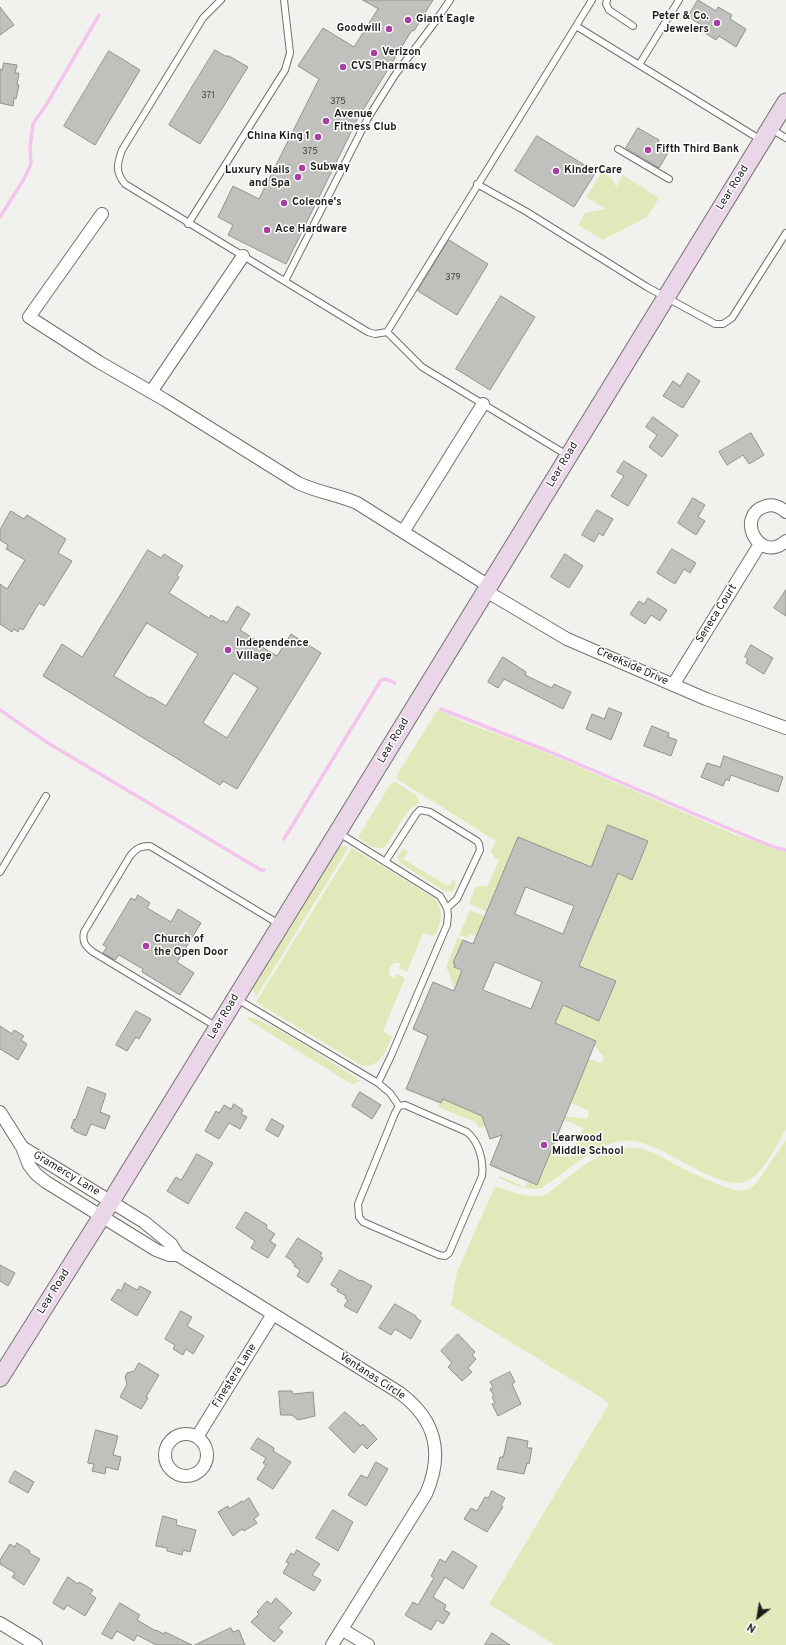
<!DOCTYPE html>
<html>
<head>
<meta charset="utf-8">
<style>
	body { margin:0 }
	#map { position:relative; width:786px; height:1645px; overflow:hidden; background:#f1f2ed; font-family:Overpass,sans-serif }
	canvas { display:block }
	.north { position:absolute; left:738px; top:1597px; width:40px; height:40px; -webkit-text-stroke:3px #fff; paint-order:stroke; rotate:211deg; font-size:11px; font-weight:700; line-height:16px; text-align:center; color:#1d1d1c }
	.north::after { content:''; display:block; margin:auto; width:14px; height:18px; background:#1d1d1c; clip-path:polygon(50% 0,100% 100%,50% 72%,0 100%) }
</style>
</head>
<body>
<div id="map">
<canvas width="786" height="1645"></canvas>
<div class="north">N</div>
</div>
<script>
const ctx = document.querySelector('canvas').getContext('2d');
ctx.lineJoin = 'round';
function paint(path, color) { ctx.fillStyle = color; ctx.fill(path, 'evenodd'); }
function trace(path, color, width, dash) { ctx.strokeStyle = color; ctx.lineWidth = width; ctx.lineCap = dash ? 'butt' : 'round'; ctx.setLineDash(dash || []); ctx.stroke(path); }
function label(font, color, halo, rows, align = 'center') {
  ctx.font = font + ' Overpass,sans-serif'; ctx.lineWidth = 3; ctx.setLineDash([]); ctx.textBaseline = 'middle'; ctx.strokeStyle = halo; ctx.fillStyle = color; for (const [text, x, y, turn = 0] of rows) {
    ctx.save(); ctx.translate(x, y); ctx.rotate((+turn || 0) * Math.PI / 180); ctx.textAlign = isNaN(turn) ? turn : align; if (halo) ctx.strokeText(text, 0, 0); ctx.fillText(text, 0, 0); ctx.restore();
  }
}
paint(new Path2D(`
	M 602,172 L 612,178 L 616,187 L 623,175 L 659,198 L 647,217 L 603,240 L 578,225 L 585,213 L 605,209 L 586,197 Z
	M 439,710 L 464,722 L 547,753 L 736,835 L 786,852 L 786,1129 C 777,1144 765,1170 751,1179 C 721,1199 661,1137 625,1141 C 590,1144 570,1172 541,1188 C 526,1192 513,1184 499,1178 L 500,1176 L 525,1187 L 528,1182 L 537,1186 L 551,1151 L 570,1158 L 583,1128 L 564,1120 L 565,1116 L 587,1119 L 589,1113 L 588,1110 L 571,1103 L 589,1059 L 602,1063 L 604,1057 L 594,1045 L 596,1040 L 551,1022 L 553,1018 L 557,1019 L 563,1005 L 600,1021 L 616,981 L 590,970 L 586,979 L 576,974 L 616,879 L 614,878 L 617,873 L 632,879 L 648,841 L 608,825 L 593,863 L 592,868 L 518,837 L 486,911 L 469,904 L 475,888 L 483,885 L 487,887 L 499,860 L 495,858 L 491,851 L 496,841 L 397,779 L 397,775 L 436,712 Z
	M 396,782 L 417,796 L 419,803 C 405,808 395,834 386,846 C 377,853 366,843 358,837 L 391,783 Z
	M 343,846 L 349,847 L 256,997 L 252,987 L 338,848 Z
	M 352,848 L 434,898 C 445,911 441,922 435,936 L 423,933 L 407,972 L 399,968 L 401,963 L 394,963 C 387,968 387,975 394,979 L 396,974 L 405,978 L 383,1031 L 392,1037 C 386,1052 378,1071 359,1064 L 256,1002 Z
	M 403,849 L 406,849 L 408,852 L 403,859 L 448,886 L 454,879 L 456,882 L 455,888 L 450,892 L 444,891 L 401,864 L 397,857 Z
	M 470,910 L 485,916 L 476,936 L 470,934 L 468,938 L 459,935 Z
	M 458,937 L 463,940 L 453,963 L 455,964 L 454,967 L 462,970 L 454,989 L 449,973 L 446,967 Z
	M 247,1017 C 263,1016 339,1067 358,1079 L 360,1081 L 353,1085 L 248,1020 Z
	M 443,1099 L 493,1121 L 492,1124 L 480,1128 L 475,1122 L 438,1107 Z
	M 786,1140 L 786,1645 L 555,1645 L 489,1604 L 609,1404 L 602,1398 L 544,1363 L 548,1355 L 543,1362 L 450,1305 L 452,1300 L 457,1272 L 495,1186 C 513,1192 529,1200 547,1194 C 570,1177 595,1151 625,1148 C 647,1145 665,1160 684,1169 C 694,1174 705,1178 715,1183 C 724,1186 734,1192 744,1190 C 750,1189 753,1186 757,1182 Z`), '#e1e9bb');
trace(new Path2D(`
	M 0,217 L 24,179 L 31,164 L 30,147 L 33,124 L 48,102 L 99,15
	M 441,709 L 548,751 L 737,832 L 774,847 L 786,850
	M 0,710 L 48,743 L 261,870 L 264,870
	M 284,839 L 381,680 L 386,679 L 395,683`), '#f4c4ef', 3.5);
const building = new Path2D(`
	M 363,0 L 433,0 L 414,31 L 412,30 L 357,120 L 286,264 L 228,235 L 233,225 L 218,217 L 233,186 L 259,199 L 319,79 L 298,66 L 323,28 L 354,47 L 378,9 Z
	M 698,0 L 716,11 L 718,7 L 732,15 L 730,19 L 746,29 L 736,47 L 719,36 L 716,40 L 702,31 L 705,27 L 688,17 Z
	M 0,7 L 14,25 L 0,35 Z
	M 215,50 L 225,56 L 229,56 L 248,67 L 200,144 L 169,125 Z
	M 109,51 L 140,70 L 95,145 L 64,126 Z
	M 4,63 L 17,65 L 15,73 L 19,73 L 17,85 L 19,85 L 16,99 L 14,98 L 13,106 L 0,103 L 0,69 L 2,70 Z
	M 638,128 L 659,140 L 657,144 L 669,151 L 659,168 L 626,148 Z
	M 537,136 L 596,172 L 574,207 L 515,171 Z
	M 449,240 L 488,264 L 457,315 L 418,291 Z
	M 501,296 L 535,317 L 490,390 L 456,369 Z
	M 688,373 L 700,381 L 683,408 L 663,396 L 673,381 L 680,386 Z
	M 653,417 L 678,435 L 662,457 L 649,447 L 657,435 L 646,427 Z
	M 751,433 L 764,455 L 749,464 L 743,455 L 727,465 L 719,452 Z
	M 624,461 L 647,475 L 628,506 L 611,496 L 624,476 L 617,472 Z
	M 693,498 L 705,505 L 698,517 L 705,521 L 696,535 L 678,523 Z
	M 597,510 L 613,519 L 603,536 L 599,533 L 594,542 L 582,535 Z
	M 11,511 L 24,519 L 27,515 L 66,539 L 58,553 L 72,561 L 44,606 L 39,603 L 23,630 L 20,628 L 18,632 L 14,629 L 12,632 L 0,624 L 0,584 L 7,589 L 25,560 L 6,549 L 8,545 L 0,540 L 0,530 Z
	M 672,549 L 696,563 L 690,573 L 684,569 L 675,584 L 657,573 Z
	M 148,550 L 161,558 L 164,554 L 183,566 L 177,575 L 179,577 L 169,593 L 209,618 L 211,615 L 222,622 L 223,620 L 227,623 L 237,606 L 250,614 L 240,630 L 259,642 L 257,644 L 277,656 L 291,634 L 321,653 L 237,789 L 223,781 L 220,785 L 43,676 L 62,644 L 82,657 ZM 147,623 L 198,654 L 166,706 L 151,697 L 150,698 L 114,676 ZM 234,673 L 258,688 L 227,738 L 203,723 Z
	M 565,554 L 583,566 L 569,588 L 551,577 Z
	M 786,590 L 786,616 L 774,608 Z
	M 648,598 L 667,610 L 660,621 L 651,615 L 645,624 L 630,614 L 639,601 L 644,604 Z
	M 751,645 L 773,658 L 764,674 L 746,663 L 748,659 L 745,657 Z
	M 503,657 L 526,672 L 525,675 L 552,688 L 554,684 L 571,692 L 563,709 L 504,679 L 498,688 L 488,682 Z
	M 609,708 L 622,713 L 611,740 L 586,729 L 592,714 L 604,719 Z
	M 652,726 L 669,733 L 668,737 L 677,740 L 671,756 L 644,746 Z
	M 724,756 L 783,777 L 778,792 L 731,775 L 729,781 L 726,779 L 723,786 L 701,777 L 707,763 L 720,767 Z
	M 608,825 L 648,841 L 632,880 L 618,873 L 579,966 L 616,981 L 599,1021 L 563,1005 L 555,1023 L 596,1041 L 537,1185 L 490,1165 L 502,1135 L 490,1139 L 482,1116 L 443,1099 L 441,1103 L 406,1089 L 428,1036 L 413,1029 L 433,982 L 454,991 L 462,970 L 454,967 L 455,964 L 453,963 L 463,940 L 473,944 L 518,837 L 591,867 ZM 526,887 L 574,906 L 563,934 L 515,914 ZM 495,962 L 542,982 L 531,1009 L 483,990 Z
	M 138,895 L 150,903 L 147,908 L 171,922 L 178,909 L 201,923 L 177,962 L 194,973 L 180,995 L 142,972 L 143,969 L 119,955 L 115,960 L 103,953 L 107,947 L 103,945 L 131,898 L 135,900 Z
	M 136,1011 L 151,1019 L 139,1039 L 136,1037 L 127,1051 L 116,1045 Z
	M 0,1026 L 12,1034 L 14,1030 L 24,1036 L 21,1040 L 27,1044 L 18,1060 L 0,1049 Z
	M 88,1087 L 106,1094 L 100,1112 L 110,1116 L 105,1129 L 91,1124 L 86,1136 L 74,1131 L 74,1129 L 71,1128 L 74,1119 L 75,1120 Z
	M 360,1092 L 381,1105 L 372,1119 L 352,1106 Z
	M 234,1104 L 243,1110 L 241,1114 L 247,1117 L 240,1129 L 229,1123 L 219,1139 L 205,1131 L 216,1111 L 219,1113 L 224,1105 L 231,1109 Z
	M 272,1119 L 284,1126 L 278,1137 L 266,1130 Z
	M 197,1154 L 213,1163 L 188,1204 L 167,1191 L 176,1177 L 181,1180 Z
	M 246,1212 L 267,1225 L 266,1228 L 275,1234 L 270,1241 L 276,1245 L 268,1258 L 251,1248 L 255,1241 L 236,1228 Z
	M 298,1238 L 322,1253 L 320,1256 L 323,1258 L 308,1283 L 297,1276 L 300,1270 L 294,1266 L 295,1264 L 292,1262 L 293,1261 L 286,1257 Z
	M 0,1265 L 15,1273 L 8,1286 L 0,1281 Z
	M 340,1270 L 360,1281 L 361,1280 L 372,1286 L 357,1313 L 344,1306 L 348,1300 L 345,1298 L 346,1296 L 337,1291 L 338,1289 L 331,1285 Z
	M 125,1283 L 137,1290 L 140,1286 L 151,1292 L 137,1316 L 111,1300 L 118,1289 L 121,1291 Z
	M 395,1304 L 416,1316 L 416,1318 L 421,1321 L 411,1339 L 395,1329 L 391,1335 L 379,1328 Z
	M 181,1311 L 192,1317 L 187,1326 L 204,1336 L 193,1354 L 186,1349 L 183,1355 L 173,1349 L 175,1345 L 165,1339 Z
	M 458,1334 L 475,1352 L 472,1355 L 476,1359 L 468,1368 L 472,1372 L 462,1381 L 448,1367 L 452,1363 L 441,1351 Z
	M 139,1363 L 159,1375 L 146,1397 L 148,1398 L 141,1409 L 120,1397 L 127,1384 L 125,1377 L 127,1373 L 134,1371 Z
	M 510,1372 L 515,1382 L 512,1384 L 521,1404 L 498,1416 L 492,1404 L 495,1403 L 492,1397 L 494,1396 L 490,1389 L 493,1387 L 490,1382 Z
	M 279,1391 L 292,1391 L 293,1394 L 313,1392 L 315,1416 L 298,1420 L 292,1415 L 281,1415 Z
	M 345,1412 L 361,1426 L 363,1424 L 377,1439 L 367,1449 L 362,1444 L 354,1453 L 329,1428 Z
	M 96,1430 L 118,1436 L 113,1455 L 121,1457 L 118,1470 L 106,1467 L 105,1474 L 92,1471 L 94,1464 L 88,1463 Z
	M 508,1437 L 528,1441 L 527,1448 L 532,1448 L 529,1464 L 527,1463 L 524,1474 L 497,1469 L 500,1457 L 503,1457 Z
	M 258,1438 L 274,1448 L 273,1451 L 291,1462 L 273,1489 L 257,1479 L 266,1465 L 263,1463 L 266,1458 L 251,1449 Z
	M 376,1462 L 388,1469 L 366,1506 L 348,1495 L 361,1475 L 367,1478 Z
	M 15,1471 L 34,1482 L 28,1493 L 9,1482 Z
	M 492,1491 L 505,1498 L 501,1506 L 503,1507 L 487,1532 L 464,1519 L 471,1508 L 477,1511 L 485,1497 L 488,1498 Z
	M 249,1498 L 259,1515 L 254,1519 L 257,1523 L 244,1531 L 242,1529 L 233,1536 L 218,1512 L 228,1506 L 229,1509 L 242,1501 L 243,1502 Z
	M 333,1510 L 353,1522 L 338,1551 L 316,1538 Z
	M 163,1516 L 177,1520 L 176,1525 L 196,1530 L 190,1552 L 183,1550 L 182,1555 L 167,1551 L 167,1548 L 156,1546 Z
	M 17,1543 L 30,1551 L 29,1553 L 40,1559 L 24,1585 L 12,1577 L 15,1573 L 0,1564 L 0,1560 L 10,1544 L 15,1547 Z
	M 297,1550 L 320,1564 L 312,1575 L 321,1580 L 314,1591 L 283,1573 L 289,1563 L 286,1562 L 291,1553 L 294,1555 Z
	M 453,1551 L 477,1566 L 463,1589 L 445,1577 L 433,1597 L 446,1605 L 444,1610 L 450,1613 L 443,1624 L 437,1620 L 431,1630 L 405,1615 L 413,1602 L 418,1605 L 434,1578 L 431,1576 L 440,1559 L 445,1562 Z
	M 68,1577 L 78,1584 L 79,1582 L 93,1590 L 90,1594 L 96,1598 L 85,1616 L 67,1605 L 64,1610 L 53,1603 Z
	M 276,1598 L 292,1613 L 278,1628 L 283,1632 L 274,1642 L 251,1622 L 259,1614 L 257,1612 L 267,1601 L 271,1604 Z
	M 120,1603 L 140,1615 L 137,1620 L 156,1631 L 156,1630 L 164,1634 L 165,1632 L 192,1645 L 156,1645 L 137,1635 L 134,1641 L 117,1631 L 112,1639 L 102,1634 Z
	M 231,1628 L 233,1632 L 239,1630 L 245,1645 L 195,1645 Z
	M 492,1633 L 510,1645 L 485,1645 Z`);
paint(building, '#c0c1bc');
trace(building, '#91928d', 1);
const lane = new Path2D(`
	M 221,0 L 203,18 L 122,150 C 117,164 115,172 125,184 L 368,332 L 375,334 L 387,332 L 576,26 L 761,140
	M 607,0 L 606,4 L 609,10 L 633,26
	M 576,26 L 592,0
	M 639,65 L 679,0
	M 771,129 L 786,138
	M 618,149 L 669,179
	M 477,184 L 527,212 L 647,287 L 715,324 L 723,324 L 732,318 L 786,233
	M 188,224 L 285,70 L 290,53 L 284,0
	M 285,281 L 368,118 L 395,75 L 435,22 L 450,0
	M 387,332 L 422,367 L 567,455
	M 339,833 L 440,896 L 447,908 L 448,915 L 447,925 L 391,1056 L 378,1083
	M 385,862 L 416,814 L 420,810 L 430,812 L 477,841 L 479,844 L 480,850 L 457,899 L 447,908
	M 0,872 L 46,796
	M 237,999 L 378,1083 L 390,1093 L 399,1106
	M 217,1027 L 93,952 C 85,946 82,942 84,932 L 130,856 C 136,848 141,846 150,846 L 279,924
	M 405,1105 L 467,1132 C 479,1142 484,1161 482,1176 L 449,1253 L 445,1256 L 439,1255 L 363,1222 L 359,1217 L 358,1204 L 395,1113 L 399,1106 Z`);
const street = new Path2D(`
	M 102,214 L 29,317 L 99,362 L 165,400 L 298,483 C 317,492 338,495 357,503 L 489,586
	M 151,392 L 243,256
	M 786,512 C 780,507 773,504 766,506 C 734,515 759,565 786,541
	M 403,532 L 483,404
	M 486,591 L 567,639 L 706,699 L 786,728
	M 673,685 L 760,544
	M 0,1112 L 22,1147 L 29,1165 L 36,1174 L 46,1182 L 156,1250 L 169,1255 L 178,1255 L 400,1393 C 436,1420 444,1453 426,1494 L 332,1645
	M 22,1147 L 144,1222 L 171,1244 L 178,1255
	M165 1455a21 21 0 1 1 42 0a21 21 0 1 1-42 0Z
	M 197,1437 L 273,1314
	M 0,1623 L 36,1645
	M 343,1630 L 368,1645`);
const secondary = new Path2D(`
	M 0,1378 L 102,1216 L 786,102`);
trace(lane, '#72736e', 8);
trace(street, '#72736e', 14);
trace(secondary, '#72736e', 19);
trace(lane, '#fff', 6);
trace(street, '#fff', 12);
trace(secondary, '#ebd5e8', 17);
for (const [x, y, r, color] of [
	[408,20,4,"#a73ea1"],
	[717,23,4,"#a73ea1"],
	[389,29,4,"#a73ea1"],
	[374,53,4,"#a73ea1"],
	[343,67,4,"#a73ea1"],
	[326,121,4,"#a73ea1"],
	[318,137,4,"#a73ea1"],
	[648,150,4,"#a73ea1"],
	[302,168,4,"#a73ea1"],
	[556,171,4,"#a73ea1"],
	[298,177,4,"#a73ea1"],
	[284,203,4,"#a73ea1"],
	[267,230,4,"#a73ea1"],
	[228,650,4,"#a73ea1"],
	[146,946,4,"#a73ea1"],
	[544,1145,4,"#a73ea1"]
]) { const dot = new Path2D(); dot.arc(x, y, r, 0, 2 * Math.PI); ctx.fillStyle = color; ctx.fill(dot); trace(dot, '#fff', 1.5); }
label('9px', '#464644', null, [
	["371",208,96],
	["375",338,102],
	["375",310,152],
	["379",453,278]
]);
label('bold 11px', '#1d1d1c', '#fff', [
	["Peter & Co.",709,17,"right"],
	["Jewelers",709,30,"right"],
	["Giant Eagle",416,20],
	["Goodwill",381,29,"right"],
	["Verizon",382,53],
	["CVS Pharmacy",351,67],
	["Avenue",334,115],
	["Fitness Club",334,128],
	["China King 1",310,137,"right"],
	["Fifth Third Bank",656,150],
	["Subway",310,168],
	["Luxury Nails",290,171,"right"],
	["and Spa",290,184,"right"],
	["KinderCare",564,171],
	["Coleone's",292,203],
	["Ace Hardware",275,230],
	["Independence",236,644],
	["Village",236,657],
	["Church of",154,940],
	["the Open Door",154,953],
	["Learwood",552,1139],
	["Middle School",552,1152]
], 'left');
label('11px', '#1d1d1c', '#fff', [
	["Lear Road",733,188,-58],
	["Lear Road",563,465,-59],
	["Seneca Court",717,614,-58],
	["Creekside Drive",632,667,24],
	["Lear Road",394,741,-59],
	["Lear Road",224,1017,-59],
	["Gramercy Lane",66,1174,31],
	["Lear Road",54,1292,-58],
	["Finestera Lane",235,1376,-58],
	["Ventanas Circle",372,1377,33]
]);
</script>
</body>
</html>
